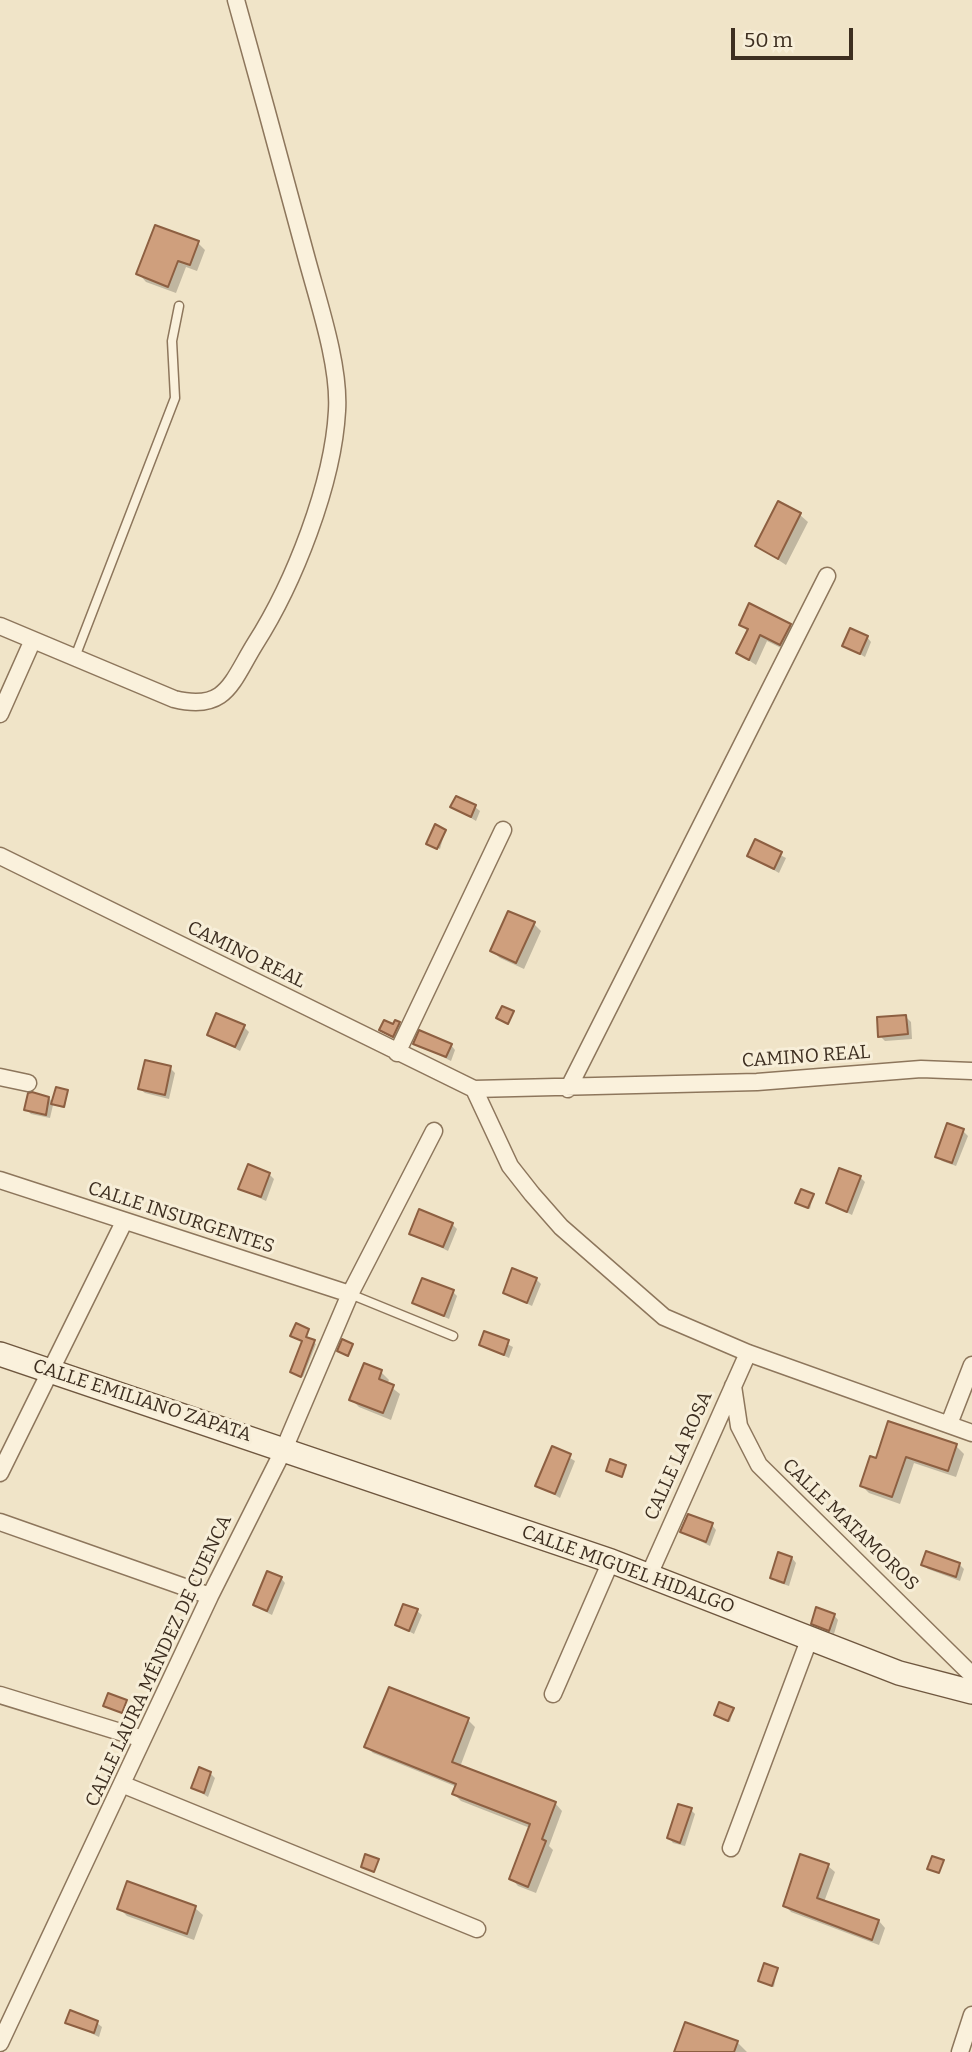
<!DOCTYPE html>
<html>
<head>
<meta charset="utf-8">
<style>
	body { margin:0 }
	#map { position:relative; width:972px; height:2052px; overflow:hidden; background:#f0e4c8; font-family:Bitter,serif }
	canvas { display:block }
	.scale { position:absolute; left:731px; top:28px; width:122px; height:32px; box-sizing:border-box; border:4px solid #3d2e20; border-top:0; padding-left:9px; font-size:21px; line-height:24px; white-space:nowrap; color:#3d2e20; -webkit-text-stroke:5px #f7eed8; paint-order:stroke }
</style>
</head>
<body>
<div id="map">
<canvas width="972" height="2052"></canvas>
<div class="scale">50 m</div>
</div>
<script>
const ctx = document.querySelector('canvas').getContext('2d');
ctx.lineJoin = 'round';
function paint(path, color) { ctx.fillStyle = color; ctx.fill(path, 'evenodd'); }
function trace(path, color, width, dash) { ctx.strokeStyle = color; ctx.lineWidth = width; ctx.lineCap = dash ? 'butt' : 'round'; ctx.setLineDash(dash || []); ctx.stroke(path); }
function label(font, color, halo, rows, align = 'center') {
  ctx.font = font + ' Bitter,serif'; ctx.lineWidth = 6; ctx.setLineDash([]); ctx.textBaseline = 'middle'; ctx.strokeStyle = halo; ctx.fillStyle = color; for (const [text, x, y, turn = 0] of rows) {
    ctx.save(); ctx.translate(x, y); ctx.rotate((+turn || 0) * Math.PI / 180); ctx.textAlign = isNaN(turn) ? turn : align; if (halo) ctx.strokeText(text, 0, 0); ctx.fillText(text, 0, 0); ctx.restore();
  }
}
paint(new Path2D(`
	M 198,243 L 205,250 L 197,271 L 186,267 L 176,293 L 146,282 L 139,274 Z
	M 800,515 L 808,522 L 786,565 L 757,546 Z
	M 741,624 L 790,625 L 797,632 L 787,651 L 767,641 L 756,665 L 738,653 L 748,632 Z
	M 867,637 L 871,642 L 865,657 L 844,645 Z
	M 453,807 L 475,807 L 480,811 L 476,821 Z
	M 445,831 L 440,849 L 428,843 Z
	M 755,842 L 786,858 L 779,873 L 749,856 Z
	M 534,924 L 541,931 L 524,969 L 500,958 L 492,951 Z
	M 906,1017 L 911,1022 L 912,1039 L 885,1041 L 880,1036 Z
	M 399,1024 L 404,1028 L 398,1041 L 381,1030 Z
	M 244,1027 L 249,1032 L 240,1051 L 209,1035 Z
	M 415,1043 L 451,1045 L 455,1050 L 451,1061 Z
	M 170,1068 L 175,1073 L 169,1099 L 145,1093 L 140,1089 Z
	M 67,1091 L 65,1108 L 53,1105 L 50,1118 L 31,1114 L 26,1109 L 49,1098 L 53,1103 Z
	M 963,1131 L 968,1136 L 956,1166 L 942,1161 L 937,1156 Z
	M 269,1174 L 274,1179 L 266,1201 L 240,1189 Z
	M 860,1177 L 865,1182 L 852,1215 L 828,1203 Z
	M 813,1195 L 810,1209 L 799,1204 Z
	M 452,1224 L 457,1229 L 448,1251 L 412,1233 Z
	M 536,1279 L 541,1284 L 532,1306 L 505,1293 Z
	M 453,1292 L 457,1296 L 449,1319 L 414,1303 Z
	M 308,1331 L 307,1339 L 316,1344 L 303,1377 L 294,1374 Z
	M 485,1333 L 513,1347 L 509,1358 L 481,1345 Z
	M 365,1365 L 381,1372 L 389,1380 L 387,1384 L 400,1394 L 391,1420 L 359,1407 L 351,1399 Z
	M 956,1446 L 964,1454 L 956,1477 L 914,1463 L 900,1504 L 869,1493 L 862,1486 L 877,1460 Z
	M 553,1448 L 575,1461 L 560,1498 L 537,1485 Z
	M 712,1525 L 716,1530 L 710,1546 L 682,1532 Z
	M 792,1558 L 796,1563 L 789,1586 L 777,1582 L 772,1578 Z
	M 959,1564 L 964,1569 L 960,1581 L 928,1569 L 923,1565 Z
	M 281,1578 L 285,1583 L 272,1615 L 260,1609 L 255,1605 Z
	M 417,1611 L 422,1615 L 414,1634 L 397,1625 Z
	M 834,1615 L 838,1620 L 834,1634 L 813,1623 Z
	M 126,1702 L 124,1714 L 107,1707 Z
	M 733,1710 L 730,1722 L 718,1716 Z
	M 468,1720 L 475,1727 L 460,1767 L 555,1803 L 562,1811 L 549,1846 L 553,1850 L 536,1893 L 518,1886 L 511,1878 L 530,1828 L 461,1801 L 454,1794 L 457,1787 L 373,1753 L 366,1746 Z
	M 210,1773 L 215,1778 L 208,1797 L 193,1788 Z
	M 691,1810 L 695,1814 L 685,1846 L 673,1843 L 669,1838 Z
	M 828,1866 L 835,1872 L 824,1902 L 879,1921 L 885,1928 L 879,1945 L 791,1912 L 785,1905 Z
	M 119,1908 L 195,1908 L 203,1915 L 194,1940 L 127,1916 Z
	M 777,1969 L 774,1987 L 760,1981 Z
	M 67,2022 L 97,2023 L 102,2027 L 99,2037 Z
	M 737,2042 L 747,2052 L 676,2052 Z`), '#0003');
const building = new Path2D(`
	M 155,225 L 199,241 L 190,265 L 178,261 L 168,287 L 136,274 Z
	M 778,501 L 801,513 L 778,559 L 755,546 Z
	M 749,603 L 791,624 L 780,645 L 760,635 L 749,660 L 736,653 L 748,629 L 739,625 Z
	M 850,628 L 868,636 L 860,654 L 842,646 Z
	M 456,796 L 476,805 L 471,817 L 450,807 Z
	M 435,824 L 446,830 L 437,849 L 426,844 Z
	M 755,839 L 782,852 L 774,869 L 747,856 Z
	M 508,911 L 535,922 L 516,963 L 490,951 Z
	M 502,1006 L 514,1011 L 508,1024 L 496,1018 Z
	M 216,1013 L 245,1025 L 235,1047 L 207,1035 Z
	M 906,1015 L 908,1034 L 878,1037 L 877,1017 Z
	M 384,1020 L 393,1024 L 395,1020 L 400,1022 L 393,1037 L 379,1030 Z
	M 419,1030 L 452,1044 L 446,1057 L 413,1044 Z
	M 145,1060 L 171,1066 L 165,1095 L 138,1089 Z
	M 56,1087 L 68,1090 L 64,1107 L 51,1104 Z
	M 32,1092 L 49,1097 L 46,1115 L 24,1110 L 28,1093 Z
	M 947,1123 L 964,1129 L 952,1163 L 935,1157 Z
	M 248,1164 L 270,1173 L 261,1197 L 238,1189 Z
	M 839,1168 L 861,1176 L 847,1212 L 826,1203 Z
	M 801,1189 L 814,1194 L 808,1208 L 795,1203 Z
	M 419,1209 L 453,1223 L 443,1247 L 409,1234 Z
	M 512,1268 L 537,1278 L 527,1303 L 503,1293 Z
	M 422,1278 L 454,1290 L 444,1316 L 412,1303 Z
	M 296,1323 L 309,1329 L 306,1337 L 315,1340 L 301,1377 L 290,1372 L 302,1341 L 290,1336 Z
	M 484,1331 L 509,1340 L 504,1355 L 479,1345 Z
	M 342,1339 L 353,1344 L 348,1356 L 337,1351 Z
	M 364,1363 L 382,1370 L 379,1379 L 394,1385 L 383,1413 L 349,1400 Z
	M 888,1421 L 957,1444 L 948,1471 L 906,1457 L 892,1497 L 860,1486 L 870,1456 L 876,1458 Z
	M 552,1446 L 571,1454 L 555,1494 L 535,1486 Z
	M 610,1459 L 626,1465 L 622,1477 L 606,1471 Z
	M 688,1514 L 713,1523 L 706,1542 L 680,1532 Z
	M 926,1551 L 960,1563 L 956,1577 L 921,1565 Z
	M 778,1552 L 792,1557 L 784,1583 L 770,1578 Z
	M 267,1571 L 282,1577 L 267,1611 L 253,1605 Z
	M 403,1604 L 418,1609 L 409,1631 L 395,1625 Z
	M 816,1607 L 835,1614 L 829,1631 L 811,1624 Z
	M 389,1687 L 469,1718 L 452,1762 L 556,1802 L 542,1839 L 546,1841 L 528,1887 L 509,1879 L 530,1824 L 452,1794 L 456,1784 L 364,1747 Z
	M 108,1693 L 127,1700 L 122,1713 L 103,1706 Z
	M 719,1702 L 734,1708 L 728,1721 L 714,1715 Z
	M 199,1767 L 211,1772 L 204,1793 L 191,1788 Z
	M 678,1804 L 692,1808 L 680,1843 L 667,1838 Z
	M 365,1854 L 379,1859 L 374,1872 L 361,1867 Z
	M 800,1854 L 829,1864 L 817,1898 L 879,1920 L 872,1940 L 783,1906 Z
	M 932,1856 L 944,1860 L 939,1873 L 927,1869 Z
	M 127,1881 L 196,1906 L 187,1934 L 117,1909 Z
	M 764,1963 L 778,1968 L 772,1986 L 758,1981 Z
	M 70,2010 L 98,2021 L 94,2033 L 65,2023 Z
	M 685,2022 L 738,2041 L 734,2052 L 674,2052 Z`);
paint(building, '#cf9f7d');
trace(building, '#8d5f41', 2);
const lane = new Path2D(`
	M 75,657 L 175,398 L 172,341 L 179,306
	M 350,1294 L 453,1336`);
const street = new Path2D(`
	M 0,626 L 174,699 C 226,712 231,683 255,644 C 294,583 333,484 337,411 C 340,365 318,301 306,256 C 283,171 260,85 236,0
	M 0,714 L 32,642
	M 0,856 L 474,1089 L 757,1082 L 921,1069 L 972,1071
	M 397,1053 L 503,830
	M 0,1077 L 28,1083
	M 474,1089 L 510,1166 L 532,1194 L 561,1227 L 664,1317 L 748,1353 L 972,1433
	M 568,1089 L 827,576
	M 0,1180 L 350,1294
	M 733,1386 L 739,1426 L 759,1465 L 972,1675
	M 949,1424 L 972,1365
	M 0,1473 L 124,1222
	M 0,1522 L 210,1596
	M 649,1575 L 748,1353
	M 553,1694 L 611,1561
	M 0,1695 L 143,1739
	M 124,1785 L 477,1929
	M 731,1848 L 809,1640
	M 0,2043 L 210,1596 L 284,1449 L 350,1294 L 434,1131
	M 960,2052 L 972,2015`);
const secondary = new Path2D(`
	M 0,1354 L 611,1561 L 899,1673 L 972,1692`);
trace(lane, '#8d765c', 11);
trace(street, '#8d765c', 19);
trace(secondary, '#6f573f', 26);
trace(lane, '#faf1dc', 8);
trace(street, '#faf1dc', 16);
trace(secondary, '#faf1dc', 23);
label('19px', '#3d2e20', '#f7eed8', [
	["CAMINO REAL",246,955,26],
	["CAMINO REAL",806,1057,-4],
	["CALLE INSURGENTES",181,1218,18],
	["CALLE EMILIANO ZAPATA",142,1401,18],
	["CALLE LA ROSA",679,1456,-66],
	["CALLE MATAMOROS",850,1525,44],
	["CALLE MIGUEL HIDALGO",628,1570,20],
	["CALLE LAURA MÉNDEZ DE CUENCA",159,1661,-65]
]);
</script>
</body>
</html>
